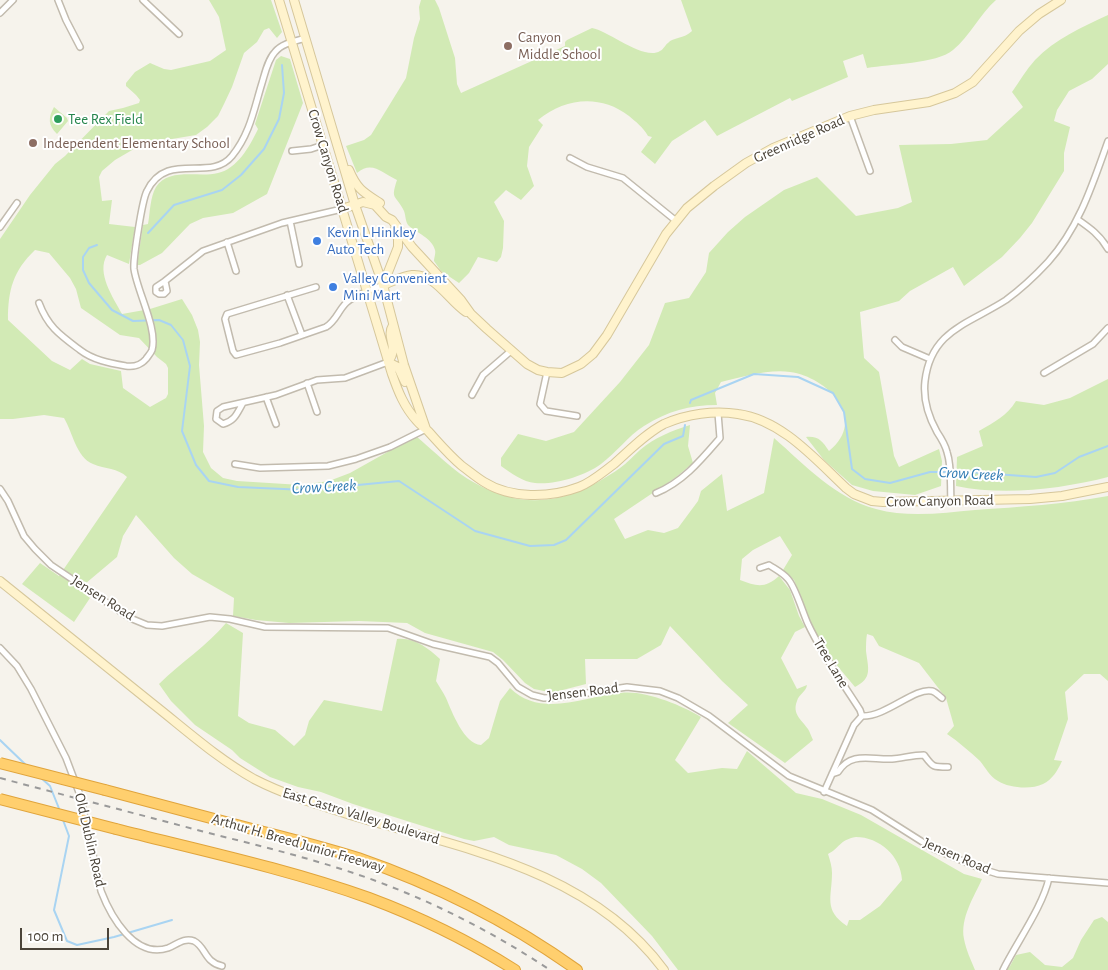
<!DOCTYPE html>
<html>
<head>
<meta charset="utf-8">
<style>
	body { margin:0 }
	#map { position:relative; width:1108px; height:970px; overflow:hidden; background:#f6f3ec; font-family:"Alegreya Sans",sans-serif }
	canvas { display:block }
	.scale { position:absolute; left:20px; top:928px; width:89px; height:22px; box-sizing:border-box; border:2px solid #4b4439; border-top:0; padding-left:6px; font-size:15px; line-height:18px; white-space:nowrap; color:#4b4439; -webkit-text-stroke:4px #fff; paint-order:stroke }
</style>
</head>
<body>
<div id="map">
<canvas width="1108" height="970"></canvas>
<div class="scale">100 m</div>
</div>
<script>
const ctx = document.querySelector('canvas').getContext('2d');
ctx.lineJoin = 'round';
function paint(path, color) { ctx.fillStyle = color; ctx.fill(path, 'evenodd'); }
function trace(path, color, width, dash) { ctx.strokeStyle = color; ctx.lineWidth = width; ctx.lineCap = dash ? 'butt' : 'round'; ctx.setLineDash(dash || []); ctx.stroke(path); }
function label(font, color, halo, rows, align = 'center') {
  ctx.font = font + ' "Alegreya Sans",sans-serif'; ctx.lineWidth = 4; ctx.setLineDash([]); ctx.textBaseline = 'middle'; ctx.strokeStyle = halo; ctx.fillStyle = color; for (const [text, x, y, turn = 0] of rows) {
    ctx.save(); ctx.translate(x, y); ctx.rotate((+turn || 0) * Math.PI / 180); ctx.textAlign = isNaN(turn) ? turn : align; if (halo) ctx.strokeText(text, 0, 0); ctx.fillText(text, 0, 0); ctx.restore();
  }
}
paint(new Path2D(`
	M 209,0 L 271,0 L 282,32 L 277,38 L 269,28 L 264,30 L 257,42 L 244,53 L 232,87 L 224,104 L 218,116 L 207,127 L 196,135 L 154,142 L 139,146 L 115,160 L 102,171 L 99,177 L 102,201 L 112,200 L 109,224 L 135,227 L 129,264 L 107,255 C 96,273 113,297 122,314 L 150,309 L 182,299 L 192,315 L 198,330 L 200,342 L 199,365 L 204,426 L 203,452 L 211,468 L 223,478 L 237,481 L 301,485 L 329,481 L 350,473 L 416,436 C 434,451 454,472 475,483 C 528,513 573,501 620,468 C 627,463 633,456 640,450 C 655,437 672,431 690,425 L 688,446 L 693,463 L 675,478 L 614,519 L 625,539 L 648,530 L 664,533 L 678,528 L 698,501 L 701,491 L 722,474 L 727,511 L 764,493 L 774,438 C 805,465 835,498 876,509 C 908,518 943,513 975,510 C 1020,507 1064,504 1108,496 L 1108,681 L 1100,674 L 1084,674 L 1065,692 L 1068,719 L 1054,760 L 1062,761 C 1058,770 1052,780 1043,784 C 1031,790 1009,788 998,781 C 989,776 986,768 980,761 C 970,752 959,742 947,734 L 954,726 L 946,698 L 919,663 L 879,646 L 873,636 L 867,634 C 866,639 866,646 866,651 C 868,668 873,678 855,687 L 819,644 L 794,580 L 783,570 L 792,555 L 780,536 L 753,550 L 742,559 L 740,580 C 756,586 765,589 779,576 L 790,590 L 799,616 L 805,627 L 795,632 L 781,658 L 797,689 L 807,685 C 806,692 799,694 797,701 C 792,714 801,719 808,729 C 810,732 811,736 813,740 L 785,763 L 728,723 L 748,705 L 722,681 L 670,626 L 661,645 L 637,659 L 585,659 L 586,684 L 555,692 L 549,692 L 534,689 L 525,683 L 503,660 L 493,652 L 425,633 L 407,623 L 359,621 L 289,623 L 256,620 L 233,616 L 234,598 L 192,574 L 174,558 L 136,515 L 123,536 L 117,557 L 79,589 L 90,598 L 74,622 L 22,584 L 40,563 L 59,576 L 127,477 C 118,468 105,469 93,464 C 76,457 73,433 64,418 L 44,415 L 13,419 L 0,419 L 0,239 L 30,195 L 55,164 L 65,156 L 109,111 L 123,108 L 139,103 L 140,100 L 136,95 L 126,86 L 126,83 L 135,72 L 150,63 L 164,69 L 171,70 L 210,61 L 226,50 L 219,17 ZM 35,250 L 49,253 L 70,278 L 76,289 L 81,308 L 120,335 L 139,338 L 157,357 L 166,364 L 168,368 L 168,394 L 166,398 L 150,407 L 123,388 L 121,371 L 90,364 L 82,359 L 70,370 L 52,361 L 8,320 C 8,290 13,271 35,250 Z
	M 421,0 L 435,0 L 439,8 L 455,58 L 457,84 L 461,93 L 565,46 L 565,42 L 567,40 L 592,28 C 609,31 644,61 660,51 C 664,49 665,45 668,43 C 673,37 684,39 692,31 L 681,0 L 996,0 C 980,14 970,36 953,50 C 936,64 890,64 867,68 L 863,54 L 843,61 L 848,77 L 792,101 L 790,98 L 717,136 L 705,120 L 672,141 L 655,164 L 641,152 L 652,137 L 648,136 C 643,127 636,122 629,116 C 600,94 565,98 538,120 L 543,125 L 529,147 L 527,166 L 534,186 L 521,200 L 506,190 L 494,202 L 504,221 L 503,248 L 501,257 L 497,262 L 478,257 L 469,273 L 459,283 L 441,271 L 434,261 C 434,258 436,253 435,250 C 432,238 417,233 409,226 C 405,222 406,216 404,211 C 396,194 390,201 397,180 C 382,173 372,160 357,173 L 346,146 L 364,140 L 371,135 L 406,78 L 414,38 L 420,19 L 419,7 Z
	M 1108,15 L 1108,64 L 1092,79 L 1069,91 L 1057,110 L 1054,121 L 1070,127 L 1064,153 L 1064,171 L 1032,223 L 1020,238 L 1002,257 L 964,286 L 953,267 L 910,291 L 899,301 L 860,312 L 864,358 L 879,372 L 894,456 L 899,467 L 939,449 L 942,461 L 941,486 L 915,495 L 873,491 L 852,485 L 824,460 L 806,437 C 819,436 822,441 829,451 C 869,419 827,377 790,372 C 769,369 742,377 721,382 L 715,393 L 717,405 C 689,405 668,411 644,426 C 628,436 616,453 601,464 C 585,476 555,485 535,483 C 523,482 511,473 501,466 L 501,458 L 518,434 L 546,441 L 574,432 L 620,382 L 649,345 L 665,303 L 689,298 L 706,272 L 709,253 L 728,232 L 745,217 L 784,190 L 817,177 L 856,216 L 898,208 L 912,202 L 899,145 L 951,144 L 987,140 L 1023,107 L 1012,92 C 1019,82 1026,70 1035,60 C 1055,39 1082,27 1108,15 Z
	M 281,56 L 290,59 L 303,103 L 267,194 L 233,213 L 203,218 L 190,224 L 162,253 L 140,265 L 137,265 L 143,225 L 148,224 C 150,213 150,197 156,187 C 169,167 199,178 218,173 C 237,169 250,146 258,129 L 255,124 L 276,60 Z
	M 54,107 L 67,118 L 68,121 L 57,134 C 48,125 48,118 54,107 Z
	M 1108,379 L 1108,477 C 1061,489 1004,496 956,486 L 957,457 L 983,446 L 979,431 C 994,422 1007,416 1016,401 L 1044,405 L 1070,398 Z
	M 226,623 L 243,633 L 238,716 L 249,723 L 275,730 L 294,746 L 305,735 L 309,721 L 324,700 L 382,711 L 397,639 C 414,637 428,648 440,659 L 436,681 C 439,686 443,692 446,698 C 452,712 464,744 481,745 L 489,738 L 500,701 L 510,688 C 542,719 584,696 621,693 C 644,690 681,705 701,717 L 675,760 L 688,773 L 722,768 L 737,769 L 747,751 L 796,793 L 822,799 L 861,815 L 964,874 L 982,879 C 974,897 960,918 964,939 C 966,950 971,960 975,970 L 678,970 L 652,936 L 601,883 L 582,869 L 556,855 L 509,845 L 494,837 L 474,841 L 464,839 L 353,804 L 321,792 L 298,787 L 270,777 L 240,758 L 232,750 L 195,725 L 171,701 L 159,684 C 180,663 208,645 226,623 ZM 856,837 C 879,837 901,856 902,880 L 880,906 L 860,920 L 849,920 L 847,926 C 823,910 832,897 832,873 C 832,867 830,860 828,854 C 840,848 839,840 856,837 Z
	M 1102,917 L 1108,922 L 1108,970 L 1006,970 L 1010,966 L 1016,955 L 1030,952 L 1045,965 L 1062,967 L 1073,958 L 1081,940 L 1094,920 Z`), '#d2eab5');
trace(new Path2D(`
	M 148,233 L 174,205 L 222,190 L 241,175 L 264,149 L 279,119 L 284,93 L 282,65
	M 97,245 L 89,248 L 83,257 L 83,270 L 89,283 L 112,310 L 133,321 L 159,320 L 171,325 L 183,340 L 190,366 L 182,431 L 196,465 L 209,481 L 238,487 L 306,490 L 399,481 L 475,531 L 530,546 L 554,545 L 566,540 L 664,444 L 683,436 L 685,425
	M 690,403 L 691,400 L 754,374 L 798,377 L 833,393 L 844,412 L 852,469 L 865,479 L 890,483 L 930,472 L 968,472 L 1036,477 L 1055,473 L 1079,457 L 1108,446
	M 0,740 L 27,766
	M 40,777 L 50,786 L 60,811
	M 63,820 L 69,836 L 54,910 L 67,941 L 77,945 L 114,937 L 172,920`), '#a9d4f2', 2);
const street = new Path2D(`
	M 58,0 L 66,20 L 80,47
	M 143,0 L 179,34
	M 0,13 L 13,0
	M 850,116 L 870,171
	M 292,151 L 311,149 L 323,145
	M 570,158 L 587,167 L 623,178 L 675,220
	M 1077,219 C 1090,228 1100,235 1108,249
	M 290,221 L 299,264
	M 0,227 L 17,203
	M 227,242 L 236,271
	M 165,281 L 203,251 L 282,223 L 342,209
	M 165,281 L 167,291 L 164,294 L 159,294 L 156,292 L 156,287 Z
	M 316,287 L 227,314 L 225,319 L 233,351 L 236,355 L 280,343 L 326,327 C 336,321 338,311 346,303 C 355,294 371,291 383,285
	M 287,295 L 302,335
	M 39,303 C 48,327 60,335 80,350 C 93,360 109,363 126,366 C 133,367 141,365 146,359 C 148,356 151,353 152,350 C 158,329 137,291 134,269 C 133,260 142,200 147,191 C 167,150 210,183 232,156 C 250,134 254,109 262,83 C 265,73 268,59 275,52 C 282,43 296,41 306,38
	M 895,340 L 902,347 L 930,359
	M 547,372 L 540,404 L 546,411 L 577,416
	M 1044,373 L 1093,344 L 1108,328
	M 307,383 L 317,412
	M 472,395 L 483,375 L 512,350
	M 266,397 L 276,424
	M 243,403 C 237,413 235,421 223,424 L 216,419 L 217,411 L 223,407 L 276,395 L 317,380 L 345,378 L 388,362
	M 235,464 L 260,468 L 328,466 L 356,459 L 390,447 L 426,429
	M 0,489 L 8,501 L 24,536 L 35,549 L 51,565 L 130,618 L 147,625 L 162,626 L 210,617 L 230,619 L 265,627 L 388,628 L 433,644 L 490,657 L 498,663 L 518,687 L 532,695 L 544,698 L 561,697 L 627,687 L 660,691 L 678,698 L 709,716 L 789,776 L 872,810 L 932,848 L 982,869 L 998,874 L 1108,883
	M 656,493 C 683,482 701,460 720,438 L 718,413
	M 951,501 C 950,485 952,467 947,452 C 945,444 941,438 937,432 C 928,416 923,399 925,381 C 931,330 969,324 1006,300 C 1021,289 1035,276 1048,262 C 1079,228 1093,183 1108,141
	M 760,568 L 769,565 C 775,569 783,573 788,579 C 795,586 803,613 808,624 C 822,654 842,682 860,710 L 862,716 L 854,725 L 824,792
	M 0,648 L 17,666 L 31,689 L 66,758 L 80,795 L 101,891 C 111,917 135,959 168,948 C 176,945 184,937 194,941 C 206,947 204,962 222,966
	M 862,716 C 886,717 915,687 932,691 C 936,692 939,696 942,698
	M 832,774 L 838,772 C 851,751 871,760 892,759 C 903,758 913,755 924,755 C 933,767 932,767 948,767
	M 1003,970 C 1017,942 1043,906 1049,878`);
const secondary = new Path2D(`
	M 279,0 L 392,374 C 398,391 404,407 417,421 C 420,425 424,427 428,431 C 439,443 449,455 462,466 C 469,471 476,477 484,482 C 511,499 550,498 579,487 C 592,482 603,472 614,464 C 630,450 645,434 664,424 C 687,414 714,410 738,414 C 782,420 815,459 846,488 L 854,494 L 872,501 L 883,502 L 1030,499 L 1062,496 L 1108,487
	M 294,0 L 355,205 L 383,285 L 404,365 L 426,429
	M 349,170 C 357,189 363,192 380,203
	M 342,209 L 363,202 L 375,205 L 386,217 L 392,220 L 412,247 L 461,300 L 471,314 L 487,329 L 527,364 L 538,370 L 547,372 L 562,373 L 581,364 L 593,354 L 607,335 L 666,234 L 687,208 L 714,186 L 746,163 L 773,148 L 850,116 L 874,110 L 929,102 L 955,93 L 973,82 L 1019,31 L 1039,14 L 1061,0
	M 383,285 C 392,282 402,276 412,275 C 435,273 449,301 466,312
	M 383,285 L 398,247 L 398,239 L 395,229
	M 388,362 L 398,367 L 405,382
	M 388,362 C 400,346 385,338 393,325
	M 0,581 C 51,622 102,663 153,704 C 186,730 218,759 254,779 C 287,796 322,806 357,817 C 467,849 592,872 664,970`);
const highway = new Path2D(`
	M 105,790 C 154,803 203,816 252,829 C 288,838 323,847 358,858 C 436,885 510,922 577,970
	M 116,829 C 199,850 288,869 369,898 C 420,917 469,941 515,970`);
trace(street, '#c2bbae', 8);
trace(secondary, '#d6c79b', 10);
trace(highway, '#e0a43c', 12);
trace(street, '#fff', 5);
trace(secondary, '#fff3cd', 8);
trace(highway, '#ffcf6e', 10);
trace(new Path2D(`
	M 0,778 C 67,796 134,813 201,831 C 256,845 311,858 365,877 C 430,900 493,932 550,970`), '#9a9a9a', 2, [6, 6]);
const highwayBridge = new Path2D(`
	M 0,763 L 105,790
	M 0,799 L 116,829`);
trace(highwayBridge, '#e0a43c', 12, []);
trace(highwayBridge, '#ffcf6e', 10);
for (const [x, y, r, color] of [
	[508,46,5,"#8d6e63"],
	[58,119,5,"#2e9e5b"],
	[33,143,5,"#8d6e63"],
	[317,241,5,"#3f7fe0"],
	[333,287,5,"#3f7fe0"]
]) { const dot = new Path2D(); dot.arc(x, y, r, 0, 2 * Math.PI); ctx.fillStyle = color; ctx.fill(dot); trace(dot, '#fff', 2); }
label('15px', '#785e54', '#fff', [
	["Canyon",518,37],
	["Middle School",518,54],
	["Independent Elementary School",43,143]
], 'left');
label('15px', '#27864d', '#fff', [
	["Tee Rex Field",68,119]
], 'left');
label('15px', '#4b4439', '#fff', [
	["Greenridge Road",799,139,-24],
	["Crow Canyon Road",328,161,73],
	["Crow Canyon Road",940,501,-1],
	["Jensen Road",103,598,32],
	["Tree Lane",831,663,59],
	["Jensen Road",583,692,-7],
	["East Castro Valley Boulevard",361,816,17],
	["Old Dublin Road",90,840,77],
	["Arthur H. Breed Junior Freeway",298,843,16],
	["Jensen Road",957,856,23]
]);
label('15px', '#366cbe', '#fff', [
	["Kevin L Hinkley",327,232],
	["Auto Tech",327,249],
	["Valley Convenient",343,278],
	["Mini Mart",343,295]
], 'left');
label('italic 16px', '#2e7ab2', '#fff', [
	["Crow Creek",971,474,3],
	["Crow Creek",324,487,-3]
]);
</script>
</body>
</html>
